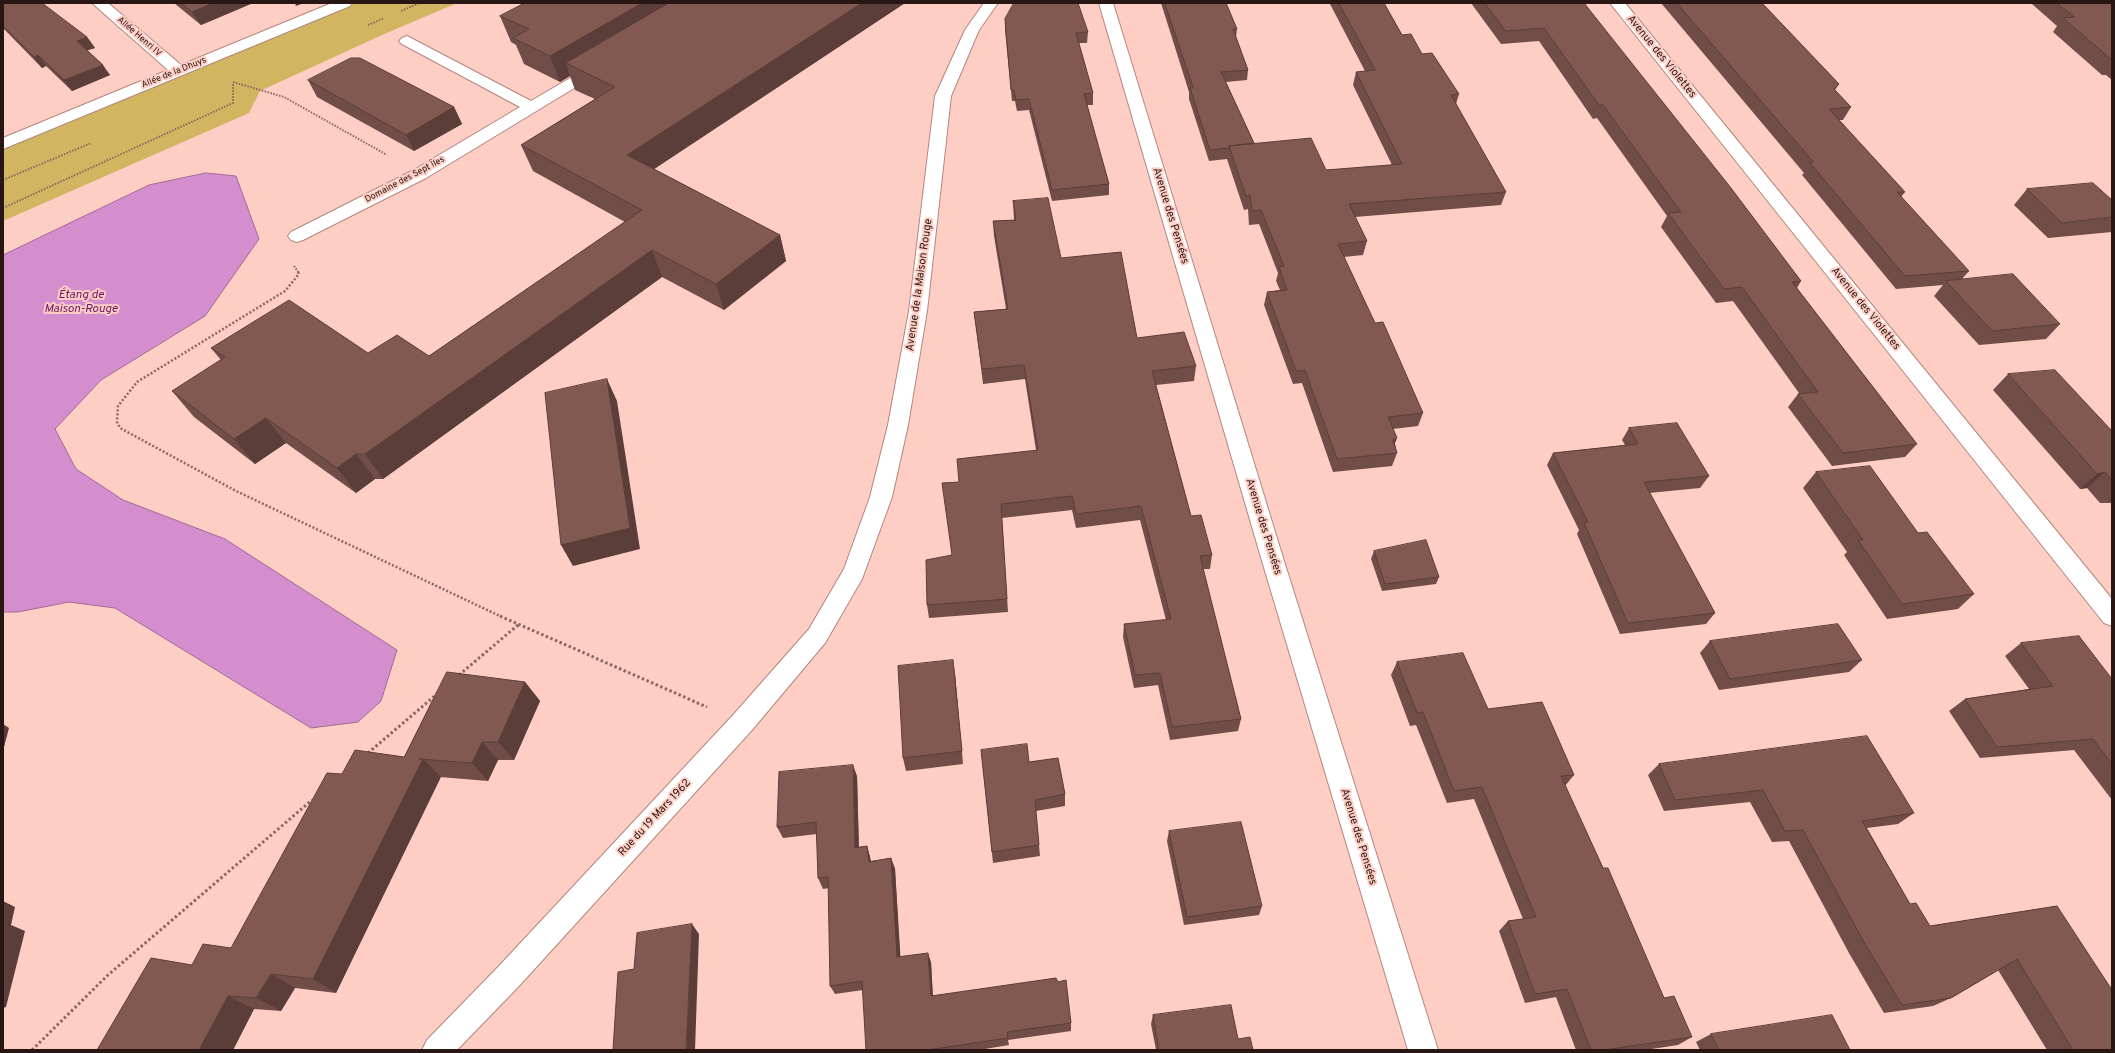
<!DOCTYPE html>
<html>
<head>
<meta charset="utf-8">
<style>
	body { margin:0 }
	#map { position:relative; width:2115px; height:1053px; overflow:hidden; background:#fecdc4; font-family:Overpass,sans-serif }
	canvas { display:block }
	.frame { position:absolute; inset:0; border:4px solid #271613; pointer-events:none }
</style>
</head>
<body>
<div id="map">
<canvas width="2115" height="1053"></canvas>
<div class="frame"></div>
</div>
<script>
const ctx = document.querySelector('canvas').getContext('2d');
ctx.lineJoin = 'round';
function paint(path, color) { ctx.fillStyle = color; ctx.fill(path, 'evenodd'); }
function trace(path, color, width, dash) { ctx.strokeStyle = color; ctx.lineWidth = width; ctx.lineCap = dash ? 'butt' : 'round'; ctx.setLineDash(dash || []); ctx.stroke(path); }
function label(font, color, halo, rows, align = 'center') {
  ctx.font = font + ' Overpass,sans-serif'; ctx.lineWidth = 4; ctx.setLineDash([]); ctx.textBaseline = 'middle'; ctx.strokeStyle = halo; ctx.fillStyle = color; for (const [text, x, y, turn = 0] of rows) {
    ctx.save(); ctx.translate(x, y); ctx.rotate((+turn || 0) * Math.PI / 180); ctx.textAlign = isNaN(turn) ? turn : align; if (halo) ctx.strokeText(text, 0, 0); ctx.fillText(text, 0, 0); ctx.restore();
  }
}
paint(new Path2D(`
	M 345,3 L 457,3 L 382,35 L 260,91 L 249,113 L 3,221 L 3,144 Z`), '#d1b561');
const water = new Path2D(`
	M 206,173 L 236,176 L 259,239 L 205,316 L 101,380 L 55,429 L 76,469 L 123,500 L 225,539 L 397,650 L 381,701 L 358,722 L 311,728 L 115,608 L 69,602 L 18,612 L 3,612 L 3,255 L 149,185 Z`);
paint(water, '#d58ecd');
trace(water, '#a16a95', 1);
const minor = new Path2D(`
	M 92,3 L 108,3 L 181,65 L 332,3 L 352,3 L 350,6 L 3,149 L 3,138 L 168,70 Z
	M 1099,3 L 1113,3 L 1284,561 L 1438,1050 L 1408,1050 L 1262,561 Z
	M 1610,3 L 1625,3 L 2112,599 L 2112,626 L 2104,623 Z
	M 407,36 L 531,101 L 594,64 L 604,64 L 607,67 L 604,70 L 426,178 L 303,240 L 297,242 L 291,240 L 288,236 L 291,232 L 414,170 L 520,107 L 402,44 L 399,41 L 402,38 Z`);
const secondary = new Path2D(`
	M 984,3 L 998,3 L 979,30 L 951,96 L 927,311 L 908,425 L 892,497 L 862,579 L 825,643 L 752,730 L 519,986 L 457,1050 L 422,1050 L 427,1040 L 499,966 L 734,714 L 809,629 L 844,569 L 870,497 L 888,425 L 909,311 L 935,96 L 965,30 Z`);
trace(minor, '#b2867d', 2);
trace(secondary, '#b2867d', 2);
trace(new Path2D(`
	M 401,11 L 420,3
	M 368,25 L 384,18
	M 233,82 L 284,97 L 387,155
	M 3,180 L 91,143
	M 3,208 L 233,103 L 233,83
	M 294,266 L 299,273`), '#886963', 2, [1.5, 1.5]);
trace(new Path2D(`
	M 298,272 L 299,274 L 285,291 L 137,382 L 118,406 L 117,422 L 120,428 L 236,491 L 502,617`), '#886963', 2.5, [2, 2]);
trace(new Path2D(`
	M 500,616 L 707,707
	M 459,675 L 518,625
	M 368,753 L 437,694
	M 32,1050 L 108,975 L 312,800`), '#886963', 3, [2.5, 2.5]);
paint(minor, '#fff');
paint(secondary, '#fff');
paint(new Path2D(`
	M 3,3 L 87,37 L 95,48 L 87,50 L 110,75 L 72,91 L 46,66 L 42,68 L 3,28 Z
	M 174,3 L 253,3 L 201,25 Z
	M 525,3 L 905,3 L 654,169 L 780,235 L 786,261 L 724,310 L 662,277 L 383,479 L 375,479 L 356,493 L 286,443 L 255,464 L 194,417 L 172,391 L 221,360 L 211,348 L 368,353 L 429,356 L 625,222 L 533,171 L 521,145 L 595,99 L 575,90 L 570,76 L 560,82 L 524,64 L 516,45 L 511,42 L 500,16 Z
	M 1161,3 L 1226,3 L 1237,29 L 1236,37 L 1248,70 L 1247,80 L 1226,82 L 1254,143 L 1326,170 L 1392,165 L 1353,85 L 1356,72 L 1365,71 L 1330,4 L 1330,3 L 1384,3 L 1402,35 L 1422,54 L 1459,94 L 1456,104 L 1506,192 L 1501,205 L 1355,217 L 1367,241 L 1363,255 L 1344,257 L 1375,323 L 1423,413 L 1418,426 L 1393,429 L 1395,444 L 1397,453 L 1392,466 L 1333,472 L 1302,383 L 1293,384 L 1264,305 L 1267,292 L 1280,290 L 1276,281 L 1278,273 L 1259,224 L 1249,225 L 1248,209 L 1244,210 L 1227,159 L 1209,161 L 1189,99 L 1189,92 Z
	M 1471,3 L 1584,3 L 1801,281 L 1797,288 L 1917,444 L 1905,457 L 1832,466 L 1788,407 L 1798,394 L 1799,393 L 1733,301 L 1716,303 L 1661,227 L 1667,216 L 1597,118 L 1593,119 L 1539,41 L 1501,44 Z
	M 1661,3 L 1762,3 L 1839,84 L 1835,90 L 1851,107 L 1843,120 L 1839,120 L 1905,192 L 1901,197 L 1969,271 L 1962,279 L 2060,324 L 2046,339 L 1979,345 L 1934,296 L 1943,285 L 1896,289 L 1802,175 L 1804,173 Z
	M 2032,3 L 2112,3 L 2112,80 L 2106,75 L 2102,75 L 2053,32 L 2057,26 L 2032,4 Z
	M 1005,19 L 1088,32 L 1087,43 L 1079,43 L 1093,93 L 1093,105 L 1087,105 L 1109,184 L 1109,195 L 1052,201 L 1029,110 L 1017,111 L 1015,101 L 1012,101 L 1005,30 Z
	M 308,80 L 454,107 L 462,124 L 414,151 L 317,97 Z
	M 2027,189 L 2112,200 L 2112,232 L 2048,238 L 2014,205 Z
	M 1013,201 L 1061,258 L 1137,338 L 1196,366 L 1194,381 L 1156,385 L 1191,516 L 1212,555 L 1210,569 L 1203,569 L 1241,719 L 1238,731 L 1170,740 L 1158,685 L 1134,688 L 1123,637 L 1124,624 L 1166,620 L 1140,520 L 1076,528 L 1072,510 L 1002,518 L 1008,612 L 929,618 L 927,605 L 951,555 L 1036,450 L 1025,379 L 983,384 L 976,327 L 974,312 L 1006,309 L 994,236 L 993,221 L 1014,220 Z
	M 2008,374 L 2112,431 L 2112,503 L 2100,503 L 2087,488 L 2080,489 L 1993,390 Z
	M 1629,428 L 1709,476 L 1700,488 L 1649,493 L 1715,613 L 1706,624 L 1620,634 L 1577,534 L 1579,530 L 1547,465 L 1553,453 L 1625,445 L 1622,440 Z
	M 1816,472 L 1918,533 L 1974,594 L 1958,609 L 1887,619 L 1844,555 L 1847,552 L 1803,488 Z
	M 1374,551 L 1439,577 L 1436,584 L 1382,591 L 1371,559 Z
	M 1710,641 L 1862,660 L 1849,672 L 1719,690 L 1700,653 Z
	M 2021,643 L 2112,679 L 2112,800 L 2074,750 L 1980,758 L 1949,711 L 1965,699 L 2029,689 L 2005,656 Z
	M 1397,662 L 1488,709 L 1574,775 L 1565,786 L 1664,998 L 1692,1037 L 1678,1045 L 1645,1050 L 1576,1050 L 1556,997 L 1525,1003 L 1499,931 L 1508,921 L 1523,919 L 1474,799 L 1447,803 L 1416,725 L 1410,726 L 1391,675 Z
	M 955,674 L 963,764 L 906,771 L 903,758 Z
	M 525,682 L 540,701 L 514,760 L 498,760 L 488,781 L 440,777 L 336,993 L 295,988 L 281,1011 L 254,1009 L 233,1050 L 97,1050 L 192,965 L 231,948 L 342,774 L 404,757 Z
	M 981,750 L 1029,762 L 1065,794 L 1065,806 L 1036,811 L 1039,845 L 1040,856 L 993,863 Z
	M 1659,764 L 1914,813 L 1898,824 L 1867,828 L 1910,904 L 1930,926 L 2057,906 L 2112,1050 L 2047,1050 L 1998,970 L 1951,998 L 1933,1006 L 1884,1013 L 1849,953 L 1789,841 L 1772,842 L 1750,802 L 1664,811 L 1648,775 Z
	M 857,776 L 859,847 L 867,846 L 870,857 L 871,861 L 891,858 L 895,869 L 900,957 L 931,962 L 933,996 L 1071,1023 L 1071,1031 L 1008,1040 L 1009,1045 L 979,1050 L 866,1050 L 863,990 L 835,994 L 830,986 L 829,888 L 823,889 L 818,878 L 817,834 L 783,838 L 777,827 Z
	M 1169,831 L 1262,906 L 1259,915 L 1184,925 L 1167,841 Z
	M 1153,1015 L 1238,1039 L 1253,1050 L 1156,1050 L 1151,1024 Z
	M 1711,1034 L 1850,1050 L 1700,1050 L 1696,1042 Z`), '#704d46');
paint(new Path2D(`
	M 213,3 L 253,3 L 201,25 L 192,12 Z
	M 295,3 L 304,3 L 296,6 Z
	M 642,3 L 693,3 L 566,63 L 570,76 L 560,82 L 550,56 Z
	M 862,3 L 905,3 L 636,181 L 627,155 Z
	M 87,37 L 95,48 L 85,51 L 77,41 Z
	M 38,55 L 46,66 L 42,68 L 34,57 Z
	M 103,65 L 110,75 L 72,91 L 64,80 Z
	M 454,107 L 462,124 L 414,151 L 406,135 Z
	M 780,235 L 786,261 L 724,310 L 716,284 Z
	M 652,250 L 662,277 L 383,479 L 365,454 Z
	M 607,379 L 617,401 L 640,549 L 573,566 L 561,545 Z
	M 266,418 L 286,443 L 255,464 L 234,439 Z
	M 1397,438 L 1392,451 L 1393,440 Z
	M 356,454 L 375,479 L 356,493 L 337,468 Z
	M 2105,472 L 2087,488 L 2080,489 L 2097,474 Z
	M 953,660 L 955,674 L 963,764 L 962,751 Z
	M 525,682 L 540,701 L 514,760 L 498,742 Z
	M 3,724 L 9,728 L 3,751 Z
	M 482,742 L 498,760 L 488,781 L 472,763 Z
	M 423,759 L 441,777 L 336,993 L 313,979 Z
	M 853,765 L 857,776 L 859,858 L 855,848 Z
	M 867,846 L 870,857 L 872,872 L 869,862 Z
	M 891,858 L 895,869 L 901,966 L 897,957 Z
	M 3,901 L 15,907 L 11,925 L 25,931 L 6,1007 L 3,1008 Z
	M 692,924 L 699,934 L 695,1050 L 686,1050 Z
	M 928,953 L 931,962 L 933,1004 L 931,996 Z
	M 271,974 L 295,988 L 281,1011 L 256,998 Z
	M 228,996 L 254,1009 L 233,1050 L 199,1050 Z`), '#5b3e39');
const building = new Path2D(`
	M 3,3 L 42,3 L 87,37 L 77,41 L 103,65 L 64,80 L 38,55 L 34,57 L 3,26 Z
	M 182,3 L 213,3 L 192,12 Z
	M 525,3 L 642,3 L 550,56 L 513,38 L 529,29 L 500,16 Z
	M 669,3 L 862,3 L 627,155 L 780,235 L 716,284 L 652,250 L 365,454 L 356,454 L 337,468 L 266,418 L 234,439 L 172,391 L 225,357 L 211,348 L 289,300 L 368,353 L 397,335 L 429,356 L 642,210 L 521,145 L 615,87 L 566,63 Z
	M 1014,3 L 1078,3 L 1088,32 L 1076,33 L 1093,93 L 1084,94 L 1109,184 L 1052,190 L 1029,99 L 1016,100 L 1014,90 L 1011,90 L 1005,19 Z
	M 1165,3 L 1226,3 L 1237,29 L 1233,29 L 1248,70 L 1221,72 L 1254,143 L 1229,146 L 1229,148 L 1210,150 L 1190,88 L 1193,88 Z
	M 1339,3 L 1384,3 L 1402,35 L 1411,34 L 1422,54 L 1432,53 L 1459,94 L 1451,95 L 1506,192 L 1349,204 L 1367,241 L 1338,244 L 1375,323 L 1383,322 L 1423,413 L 1388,417 L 1397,438 L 1393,440 L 1397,453 L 1337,459 L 1305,370 L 1296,371 L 1267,292 L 1287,290 L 1279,267 L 1284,266 L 1261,210 L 1252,211 L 1250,195 L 1246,196 L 1229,146 L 1311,138 L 1326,170 L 1402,164 L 1356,72 L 1375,70 Z
	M 1485,3 L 1584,3 L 1731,188 L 1801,281 L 1792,282 L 1917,444 L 1843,453 L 1798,394 L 1818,392 L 1742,287 L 1724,289 L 1668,213 L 1681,212 L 1603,105 L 1599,105 L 1544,28 L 1506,31 Z
	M 1677,3 L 1762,3 L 1839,84 L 1834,89 L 1851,107 L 1829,109 L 1905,192 L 1897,192 L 1969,271 L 1905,276 L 1810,163 L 1813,162 Z
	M 2057,3 L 2112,3 L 2112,60 L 2063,18 L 2074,17 Z
	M 351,58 L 360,58 L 454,107 L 406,135 L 308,80 Z
	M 2093,183 L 2112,200 L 2112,217 L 2062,223 L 2027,189 Z
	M 1048,198 L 1061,258 L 1121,252 L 1137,338 L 1184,332 L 1196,366 L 1152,371 L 1191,516 L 1201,515 L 1212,555 L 1200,556 L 1241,719 L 1172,727 L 1160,673 L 1135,675 L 1124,624 L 1171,619 L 1141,506 L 1076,514 L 1072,496 L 1001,504 L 1007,599 L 927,605 L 926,560 L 952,555 L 942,483 L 959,482 L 957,459 L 1038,450 L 1024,365 L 982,369 L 974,312 L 1008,309 L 993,221 L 1016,220 L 1013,201 Z
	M 2013,274 L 2060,324 L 1992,331 L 1946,281 Z
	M 2055,370 L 2112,431 L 2112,481 L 2105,472 L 2097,474 L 2008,374 Z
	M 607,379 L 630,528 L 561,545 L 545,393 Z
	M 1677,423 L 1709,476 L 1644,482 L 1715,613 L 1628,623 L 1584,523 L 1588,522 L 1553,453 L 1638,444 L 1629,428 Z
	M 1870,466 L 1918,533 L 1927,532 L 1974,594 L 1902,604 L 1858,540 L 1863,540 L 1816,472 Z
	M 1426,540 L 1439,577 L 1385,584 L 1374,551 Z
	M 1838,624 L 1862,660 L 1730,679 L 1710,641 Z
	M 2079,636 L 2112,679 L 2112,764 L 2093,739 L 1997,747 L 1965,699 L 2053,686 L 2021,643 Z
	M 1463,653 L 1488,709 L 1542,702 L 1574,775 L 1561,776 L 1603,868 L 1608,868 L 1664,998 L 1674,996 L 1692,1037 L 1604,1050 L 1591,1050 L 1567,989 L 1535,994 L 1508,921 L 1536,917 L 1482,787 L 1454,791 L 1423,712 L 1417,713 L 1397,662 Z
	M 953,660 L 962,751 L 903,758 L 898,666 Z
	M 447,672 L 525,682 L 498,742 L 482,742 L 472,763 L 419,759 L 423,759 L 313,979 L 271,974 L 256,998 L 228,996 L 199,1050 L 97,1050 L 151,958 L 192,965 L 203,944 L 231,948 L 327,773 L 342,774 L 355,750 L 404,757 Z
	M 1867,736 L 1914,813 L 1862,821 L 1910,904 L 1916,903 L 1930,926 L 2057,906 L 2112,990 L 2112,1050 L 2073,1050 L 2017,959 L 1951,998 L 1902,1005 L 1865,944 L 1803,830 L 1785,831 L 1763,790 L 1675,800 L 1659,764 Z
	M 1027,744 L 1029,762 L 1058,758 L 1065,794 L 1035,800 L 1039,845 L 992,852 L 981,750 Z
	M 853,765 L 855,848 L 867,846 L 869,862 L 891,858 L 897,957 L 928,953 L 931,996 L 1056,978 L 1058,982 L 1066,980 L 1071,1023 L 1007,1032 L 1008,1038 L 927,1050 L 866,1050 L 862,981 L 830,986 L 828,877 L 818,878 L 816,822 L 777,827 L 779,772 Z
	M 1241,822 L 1262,906 L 1187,917 L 1169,831 Z
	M 692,924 L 686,1050 L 613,1050 L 618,972 L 634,969 L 637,933 Z
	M 1231,1005 L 1238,1039 L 1250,1037 L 1253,1050 L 1159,1050 L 1153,1015 Z
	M 1832,1015 L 1850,1050 L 1719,1050 L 1711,1034 Z`);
paint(building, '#825951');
trace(building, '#5b3e39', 1);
label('9px', '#271613', '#fecdc4', [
	["Allée Henri IV",139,37,41],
	["Allée de la Dhuys",174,73,-22],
	["Domaine des Sept Îles",405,180,-28]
]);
label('11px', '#271613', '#fecdc4', [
	["Avenue des Violettes",1661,57,51],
	["Avenue des Pensées",1170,216,73],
	["Avenue de la Maison Rouge",920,285,-82],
	["Avenue des Violettes",1865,309,51],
	["Avenue des Pensées",1263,527,73],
	["Rue du 19 Mars 1962",655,818,-47],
	["Avenue des Pensées",1358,837,73]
]);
label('italic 12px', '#6a1665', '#fecdc4', [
	["Étang de",81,296],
	["Maison-Rouge",81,310]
]);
</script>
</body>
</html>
